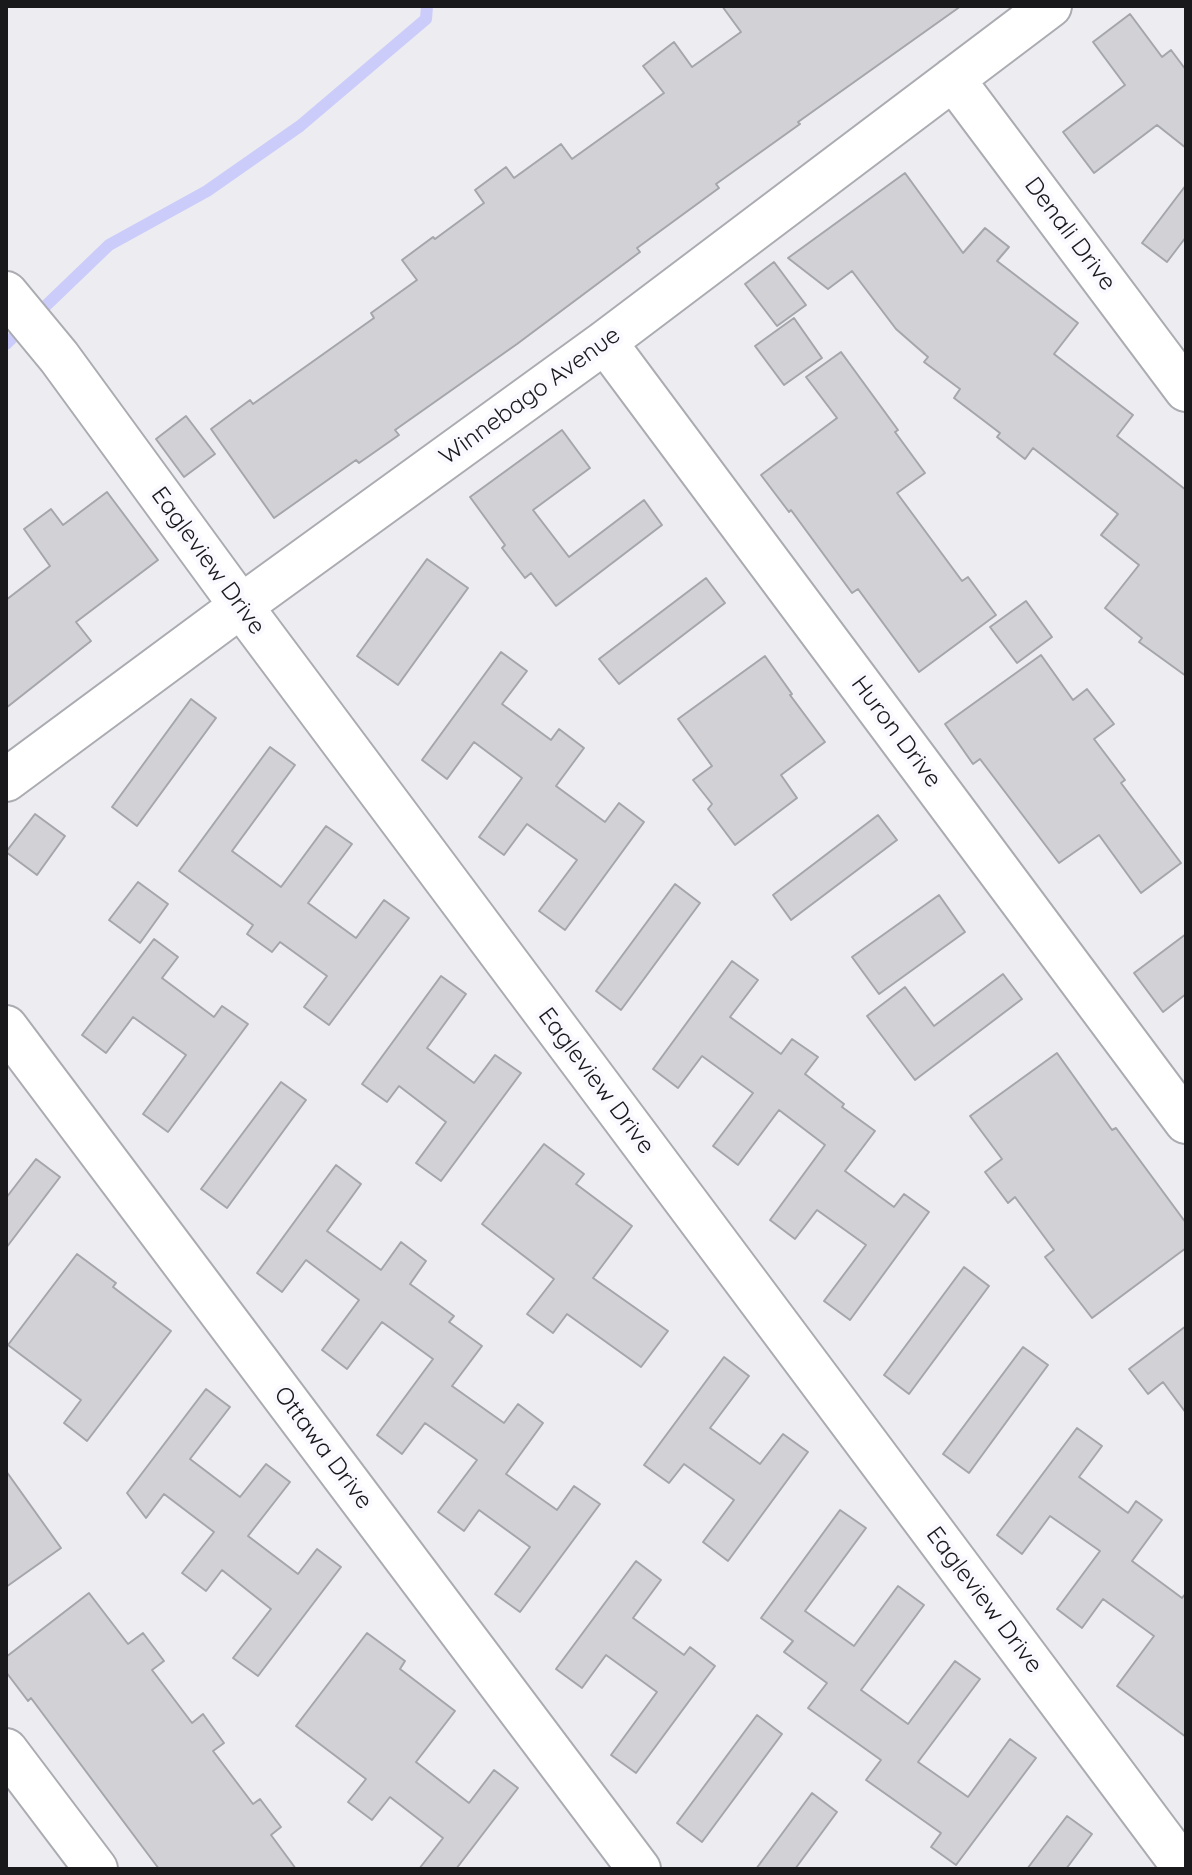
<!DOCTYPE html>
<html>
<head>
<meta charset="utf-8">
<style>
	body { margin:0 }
	#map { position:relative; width:1192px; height:1875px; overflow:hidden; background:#ececf1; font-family:Quicksand,sans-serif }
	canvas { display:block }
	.frame { position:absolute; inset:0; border:8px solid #19191b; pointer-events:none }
</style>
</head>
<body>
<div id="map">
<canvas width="1192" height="1875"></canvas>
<div class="frame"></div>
</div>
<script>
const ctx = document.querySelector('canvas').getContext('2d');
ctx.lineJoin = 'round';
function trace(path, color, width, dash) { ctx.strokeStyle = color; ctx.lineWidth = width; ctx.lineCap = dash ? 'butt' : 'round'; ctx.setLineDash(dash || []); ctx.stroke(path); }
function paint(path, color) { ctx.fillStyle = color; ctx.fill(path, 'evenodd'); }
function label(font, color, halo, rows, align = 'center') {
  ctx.font = font + ' Quicksand,sans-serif'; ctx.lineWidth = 8; ctx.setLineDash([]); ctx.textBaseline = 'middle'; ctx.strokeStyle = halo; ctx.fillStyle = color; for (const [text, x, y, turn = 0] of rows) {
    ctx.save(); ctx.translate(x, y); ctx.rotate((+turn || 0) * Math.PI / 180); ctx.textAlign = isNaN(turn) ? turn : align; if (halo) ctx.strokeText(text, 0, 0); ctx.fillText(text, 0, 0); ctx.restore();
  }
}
trace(new Path2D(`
	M 6,344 L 109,245 L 207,191 L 300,126 L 426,19 L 427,6`), '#cbccfa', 12);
const building = new Path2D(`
	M 722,6 L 961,6 L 798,122 L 800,124 L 716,184 L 719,188 L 637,248 L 640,252 L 517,344 L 395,430 L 399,435 L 359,463 L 356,460 L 274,518 L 211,429 L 250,400 L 253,404 L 374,318 L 371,313 L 417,280 L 402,260 L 433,237 L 435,239 L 484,203 L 475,190 L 506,167 L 514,178 L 561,144 L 572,159 L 664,93 L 643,66 L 674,42 L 692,67 L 741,32 Z
	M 1130,14 L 1162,57 L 1171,50 L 1186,70 L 1186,148 L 1157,125 L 1094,173 L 1063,132 L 1125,85 L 1093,42 Z
	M 905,173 L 963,253 L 985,228 L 1009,247 L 997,261 L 1078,323 L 1054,354 L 1133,415 L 1117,436 L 1186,490 L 1186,676 L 1139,642 L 1142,638 L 1105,608 L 1139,565 L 1101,535 L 1118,514 L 1033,448 L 1025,459 L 997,437 L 1000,433 L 954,398 L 960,389 L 924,362 L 928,357 L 896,329 L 852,271 L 828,289 L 788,258 Z
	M 1186,185 L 1186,237 L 1167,262 L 1142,243 Z
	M 774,262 L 806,305 L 777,326 L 745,284 Z
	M 794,318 L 822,358 L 784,385 L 755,346 Z
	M 841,352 L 898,430 L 895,432 L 925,473 L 897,493 L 962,581 L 968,577 L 996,615 L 919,672 L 858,589 L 852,593 L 791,510 L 789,512 L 761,475 L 837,418 L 806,377 Z
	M 186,416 L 215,454 L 184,477 L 156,439 Z
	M 562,430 L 590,468 L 533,510 L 569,557 L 644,500 L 662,525 L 556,606 L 531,573 L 525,578 L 502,548 L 505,545 L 470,497 Z
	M 107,492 L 158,560 L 76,622 L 91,641 L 6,708 L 6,600 L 50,566 L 24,529 L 51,509 L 63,525 Z
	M 427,559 L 468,588 L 398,685 L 357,656 Z
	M 706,578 L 725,603 L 619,684 L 599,659 Z
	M 1026,601 L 1052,637 L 1017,663 L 990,627 Z
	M 501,652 L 527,671 L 502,704 L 551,740 L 559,729 L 584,748 L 556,786 L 605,822 L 619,803 L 644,822 L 565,930 L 539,911 L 577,860 L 527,824 L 504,855 L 479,837 L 522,778 L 474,742 L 447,779 L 422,760 Z
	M 1041,655 L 1073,700 L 1087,689 L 1114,724 L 1094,739 L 1125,780 L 1121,783 L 1181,863 L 1141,893 L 1099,835 L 1059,863 L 980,759 L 973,764 L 945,724 Z
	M 765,656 L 792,694 L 790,695 L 825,742 L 781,775 L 797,798 L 735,845 L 708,809 L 712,804 L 693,780 L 712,766 L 678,719 Z
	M 191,699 L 216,718 L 137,826 L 112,807 Z
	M 270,747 L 295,765 L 232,851 L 281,887 L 326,826 L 352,844 L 308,903 L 356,938 L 384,900 L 409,918 L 329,1025 L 304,1007 L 327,976 L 280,942 L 272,952 L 247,934 L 253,925 L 179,871 Z
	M 35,814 L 65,836 L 37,875 L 6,852 Z
	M 878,815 L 897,840 L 791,920 L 773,895 Z
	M 138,882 L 168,904 L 140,943 L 109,920 Z
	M 675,884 L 700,903 L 621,1010 L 596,991 Z
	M 939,895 L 965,932 L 879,994 L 852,957 Z
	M 1186,934 L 1186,994 L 1163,1012 L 1134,973 Z
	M 154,939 L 178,957 L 162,978 L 214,1017 L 222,1006 L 248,1024 L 168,1132 L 143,1114 L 186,1055 L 133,1017 L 106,1053 L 82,1035 Z
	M 732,961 L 758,980 L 730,1017 L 781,1054 L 792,1039 L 818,1057 L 805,1074 L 844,1104 L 842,1107 L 875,1131 L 845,1171 L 894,1207 L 904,1194 L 929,1212 L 850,1320 L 824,1301 L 866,1245 L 817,1210 L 795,1239 L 770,1220 L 825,1145 L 779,1110 L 738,1165 L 713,1146 L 753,1093 L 702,1056 L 678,1088 L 653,1069 Z
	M 1003,974 L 1022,999 L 915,1080 L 867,1016 L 905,987 L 934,1026 Z
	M 441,976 L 466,994 L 427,1048 L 474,1083 L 495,1055 L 521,1073 L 441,1181 L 416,1163 L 446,1122 L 399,1086 L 387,1102 L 362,1084 Z
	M 1057,1053 L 1112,1130 L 1116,1128 L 1186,1223 L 1186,1248 L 1092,1318 L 1045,1257 L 1054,1250 L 1015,1197 L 1008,1203 L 985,1172 L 1002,1159 L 970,1116 Z
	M 281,1082 L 306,1100 L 227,1208 L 201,1189 Z
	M 544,1144 L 584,1174 L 576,1184 L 632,1226 L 593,1278 L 668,1331 L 641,1367 L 567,1314 L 553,1333 L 527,1314 L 554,1279 L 482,1224 Z
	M 36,1159 L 60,1177 L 6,1248 L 6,1198 Z
	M 336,1165 L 361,1184 L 327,1231 L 381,1270 L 401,1242 L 426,1261 L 410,1284 L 454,1316 L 449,1322 L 482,1346 L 452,1386 L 504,1423 L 518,1404 L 543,1423 L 506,1474 L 557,1510 L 574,1486 L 600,1504 L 520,1612 L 495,1594 L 530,1547 L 479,1510 L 464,1531 L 438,1512 L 477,1460 L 425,1423 L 402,1454 L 377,1435 L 433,1359 L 382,1322 L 347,1369 L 322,1350 L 359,1300 L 306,1260 L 282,1292 L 257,1273 Z
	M 77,1254 L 116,1283 L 113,1287 L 171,1331 L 87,1441 L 64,1423 L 81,1400 L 8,1345 Z
	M 964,1267 L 989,1286 L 909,1394 L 884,1375 Z
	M 1186,1326 L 1186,1413 L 1163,1382 L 1148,1394 L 1129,1369 Z
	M 1023,1347 L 1048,1365 L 969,1473 L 943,1454 Z
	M 724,1357 L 749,1376 L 710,1428 L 760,1464 L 783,1434 L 808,1452 L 728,1561 L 703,1542 L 734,1500 L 684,1464 L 669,1483 L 644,1465 Z
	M 206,1389 L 230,1407 L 190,1459 L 240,1497 L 266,1464 L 290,1482 L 248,1536 L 298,1574 L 317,1549 L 341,1567 L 258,1676 L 233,1658 L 271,1609 L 222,1570 L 206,1591 L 182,1573 L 214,1532 L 164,1494 L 146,1518 L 127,1493 Z
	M 1077,1428 L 1102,1446 L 1079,1477 L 1128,1513 L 1136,1501 L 1162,1520 L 1132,1561 L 1182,1598 L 1186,1593 L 1186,1737 L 1117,1686 L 1154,1636 L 1103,1599 L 1082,1628 L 1057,1609 L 1100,1551 L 1050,1516 L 1022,1554 L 997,1535 Z
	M 6,1471 L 61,1548 L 6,1587 Z
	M 840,1510 L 866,1528 L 805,1611 L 854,1646 L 898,1586 L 924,1605 L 861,1690 L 908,1724 L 955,1661 L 980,1679 L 918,1762 L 968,1797 L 1010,1739 L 1036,1758 L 956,1865 L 931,1847 L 941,1833 L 866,1780 L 881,1760 L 808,1708 L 827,1683 L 784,1652 L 793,1641 L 761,1618 Z
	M 636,1561 L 661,1580 L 633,1618 L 684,1655 L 690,1647 L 715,1666 L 636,1773 L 611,1755 L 657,1692 L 606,1655 L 582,1688 L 556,1669 Z
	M 89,1593 L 128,1644 L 143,1633 L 164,1661 L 152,1670 L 192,1723 L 203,1714 L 224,1743 L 213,1751 L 253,1804 L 260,1799 L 281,1827 L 271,1835 L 296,1869 L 159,1869 L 31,1698 L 28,1701 L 6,1672 L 6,1657 Z
	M 367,1633 L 405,1661 L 400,1669 L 455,1711 L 416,1762 L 469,1803 L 494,1770 L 518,1788 L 456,1869 L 419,1869 L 443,1838 L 390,1797 L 372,1820 L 348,1802 L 366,1779 L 296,1726 Z
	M 757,1715 L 782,1734 L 702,1842 L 677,1823 Z
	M 812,1793 L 837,1812 L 795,1869 L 756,1869 Z
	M 1067,1816 L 1092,1834 L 1066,1869 L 1027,1869 Z`);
paint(building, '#d1d1d6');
trace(building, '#a5a6ab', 2);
const street = new Path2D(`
	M 953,79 L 1186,390
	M 6,293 L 59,357 L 241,606 L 1185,1869
	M 605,342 L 1186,1122
	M 6,780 L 241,606 L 605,342 L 1050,6
	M 6,1027 L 639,1869
	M 6,1750 L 96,1869`);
trace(street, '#abacb1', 46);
trace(street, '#fff', 42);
label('24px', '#19191b', '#f9f9ff', [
	["Denali Drive",1070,234,53],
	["Winnebago Avenue",530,396,-36],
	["Eagleview Drive",208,561,54],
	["Huron Drive",896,732,53],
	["Eagleview Drive",596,1081,53],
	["Ottawa Drive",323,1448,53],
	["Eagleview Drive",984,1600,53]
]);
</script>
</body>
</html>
